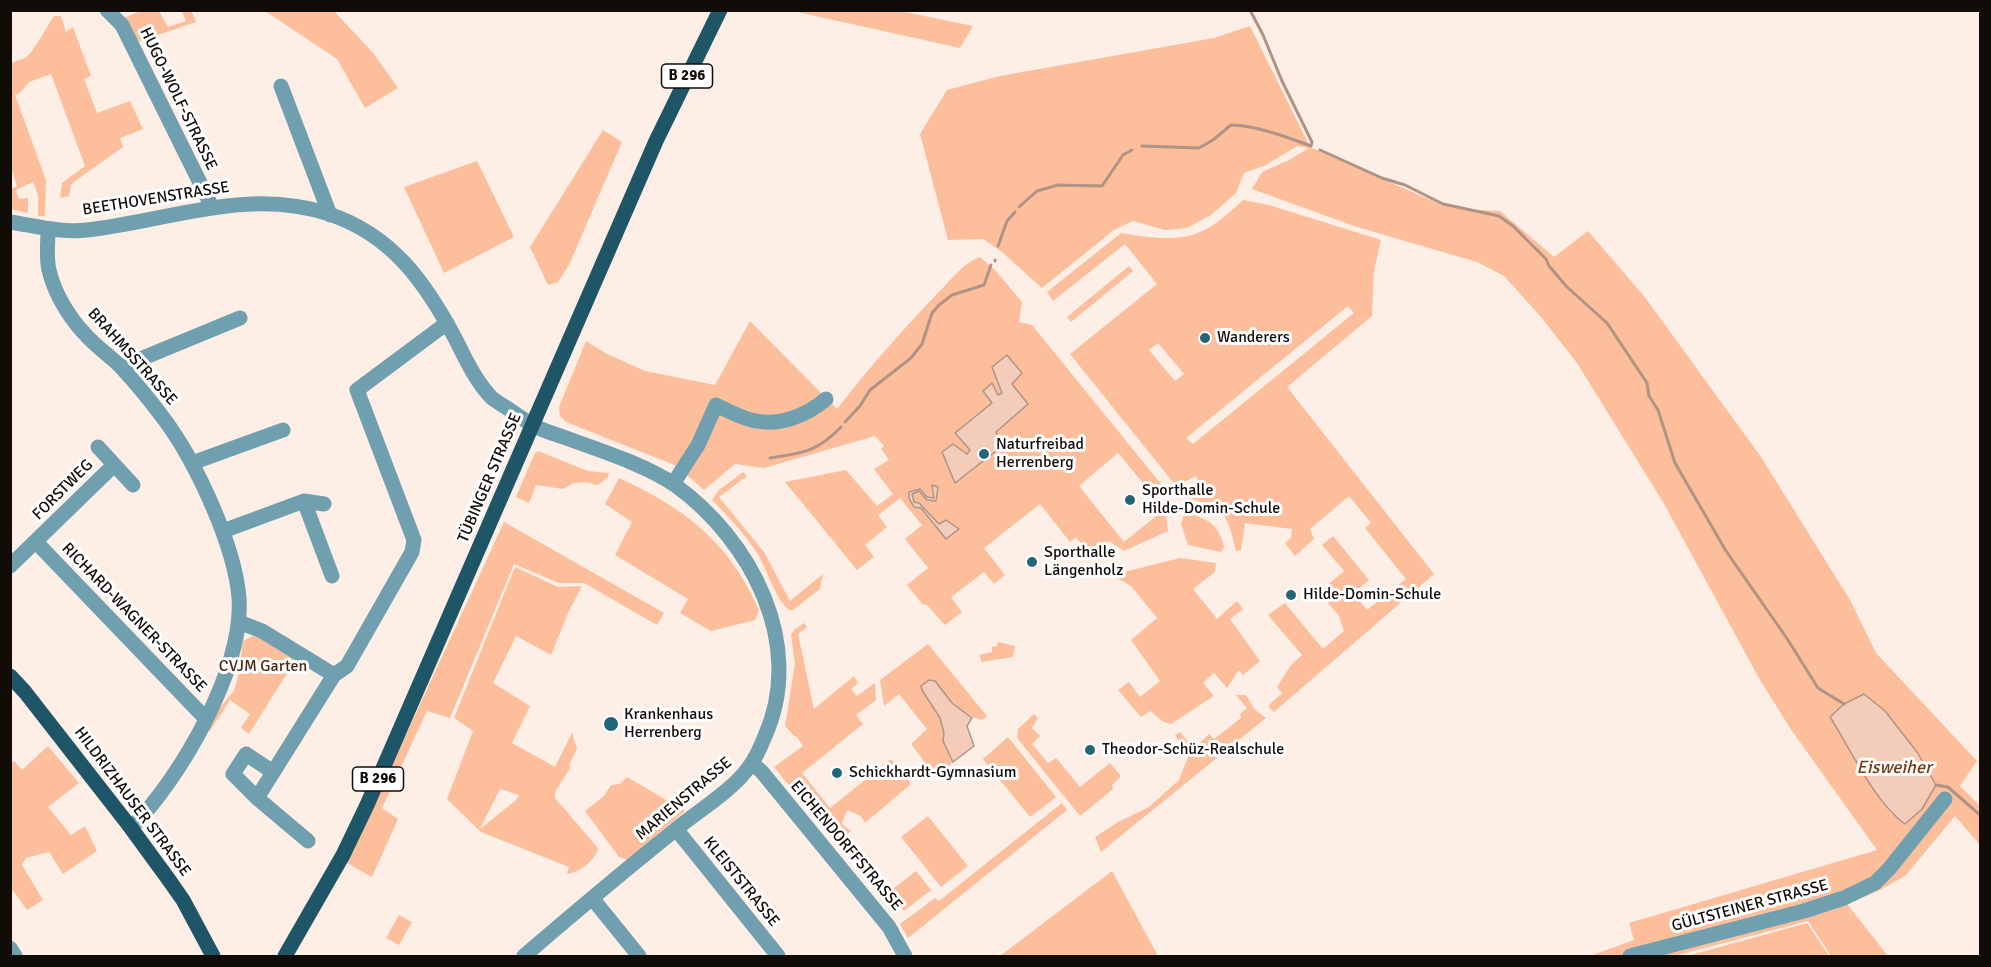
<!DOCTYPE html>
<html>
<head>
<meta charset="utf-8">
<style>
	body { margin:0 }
	#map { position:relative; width:1991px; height:967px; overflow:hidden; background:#fdeee6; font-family:Signika,sans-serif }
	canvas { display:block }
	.frame { position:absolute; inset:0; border:12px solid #120c08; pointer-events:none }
</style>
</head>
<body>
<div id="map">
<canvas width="1991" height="967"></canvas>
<div class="frame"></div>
</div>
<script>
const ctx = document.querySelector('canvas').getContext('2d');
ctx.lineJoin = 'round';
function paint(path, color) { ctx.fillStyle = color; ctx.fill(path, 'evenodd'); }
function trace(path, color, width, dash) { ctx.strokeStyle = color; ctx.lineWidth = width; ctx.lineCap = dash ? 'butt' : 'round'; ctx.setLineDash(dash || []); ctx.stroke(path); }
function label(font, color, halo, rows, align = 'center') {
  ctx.font = font + ' Signika,sans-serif'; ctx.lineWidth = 6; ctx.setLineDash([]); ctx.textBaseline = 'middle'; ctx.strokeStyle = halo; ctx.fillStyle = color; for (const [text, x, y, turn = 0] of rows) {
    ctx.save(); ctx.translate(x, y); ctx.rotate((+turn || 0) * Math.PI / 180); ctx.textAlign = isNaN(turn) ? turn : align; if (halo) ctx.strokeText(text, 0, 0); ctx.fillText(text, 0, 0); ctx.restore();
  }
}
paint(new Path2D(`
	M 191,10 L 196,22 L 137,42 L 123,18 L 141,11 L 159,11 L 168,27 L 186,21 L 182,11 Z
	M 265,11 L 334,11 L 374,54 L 398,88 L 365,108 L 337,59 Z
	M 793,11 L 900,11 L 973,26 L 960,48 Z
	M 54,16 L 61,16 L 66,32 L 73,27 L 91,76 L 84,79 L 97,113 L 130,101 L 143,129 L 120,138 L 123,147 L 75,181 L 71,185 L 69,196 L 60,198 L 62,183 L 85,166 L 51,74 L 29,82 L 20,93 L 15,95 L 46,180 L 45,216 L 38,216 L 38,195 L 33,182 L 16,190 L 19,199 L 28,198 L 28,213 L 11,209 L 11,189 L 17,186 L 11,168 L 11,63 C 15,61 21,60 25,58 C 34,53 47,25 54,16 Z
	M 1250,26 L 1310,147 L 1442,205 L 1461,209 L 1500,211 L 1554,257 L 1588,231 L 1644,296 L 1761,457 L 1850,600 L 1876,653 L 1977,761 L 1960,786 L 1980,806 L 1980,845 L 1955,816 L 1905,876 L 1880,890 L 1847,904 L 1888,956 L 1831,956 L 1808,921 L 1674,956 L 1590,956 L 1634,940 L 1629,923 L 1877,850 L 1792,731 L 1760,680 L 1663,502 L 1577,363 L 1541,317 L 1504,276 L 1477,262 L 1357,227 L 1252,189 L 1262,172 L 1289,160 L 1309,148 L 1297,146 L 1266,165 L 1244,173 L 1236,193 L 1211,215 L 1187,228 L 1165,230 L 1133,221 L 1114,230 L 1042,288 L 1002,252 L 983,239 L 948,240 L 920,134 L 947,90 L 1000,76 L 1214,38 ZM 1873,703 L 1885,711 L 1892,815 L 1830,717 Z
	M 603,130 L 622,142 L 569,265 L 558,282 L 548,285 L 530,247 Z
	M 477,161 L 514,237 L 444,273 L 404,187 Z
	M 1243,200 L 1269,205 L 1381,240 L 1374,270 L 1372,316 L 1287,387 L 1434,574 L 1274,712 L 1268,706 L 1282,693 L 1277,687 L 1291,665 L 1302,655 L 1268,615 L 1285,603 L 1323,649 L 1344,631 L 1339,616 L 1319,592 L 1344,571 L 1322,545 L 1333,536 L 1369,580 L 1353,593 L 1367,610 L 1406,579 L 1365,528 L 1371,523 L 1349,496 L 1310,529 L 1314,539 L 1295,556 L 1285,543 L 1291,538 L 1292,529 L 1245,523 L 1241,550 L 1236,551 C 1226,508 1225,512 1185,496 L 1198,481 L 1196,476 L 1176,486 L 1070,354 L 1157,284 L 1125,244 L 1053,301 L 1047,292 L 1121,233 C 1143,237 1170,241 1192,235 C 1211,230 1229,213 1243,200 ZM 1348,306 L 1354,313 L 1193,444 L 1186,438 ZM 1158,343 L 1184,374 L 1175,381 L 1149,350 Z
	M 980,257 L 996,271 L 1022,302 L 1019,322 L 1032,325 L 1170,495 L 1152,494 L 1118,453 L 1079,486 L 1124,542 L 1160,513 L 1166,514 L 1168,531 L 1124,551 L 1109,541 L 1091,557 L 1076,537 L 1070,542 L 1040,504 L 984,548 L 1005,575 L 994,584 L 984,572 L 951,597 L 962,612 L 945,625 L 927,605 L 922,604 L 907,585 L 928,568 L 905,539 L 922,525 L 900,498 L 878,515 L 887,527 L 865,545 L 874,557 L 857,570 L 785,482 L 846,470 L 877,506 L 893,494 L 874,469 L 889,460 L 881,449 L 884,446 L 875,436 L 764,468 L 735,464 L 704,490 L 677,466 L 566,422 L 560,416 L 559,407 L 586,341 L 607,354 L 645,371 L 715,385 L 750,321 L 837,409 C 869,368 902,330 938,293 C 950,281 963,263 980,257 Z
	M 1129,266 L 1133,271 L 1071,322 L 1067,317 Z
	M 538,451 L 588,471 L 609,473 L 608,477 L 598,485 L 584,482 L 573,483 L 563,489 L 536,485 L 529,503 L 516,497 L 534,455 Z
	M 743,472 L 747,476 L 719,497 L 764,552 L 790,601 L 823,574 L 820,589 L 793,610 L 789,610 C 775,599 768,570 757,553 C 744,533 729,517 712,500 L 719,490 Z
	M 619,478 C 686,509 728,541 759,610 L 755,620 L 711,631 L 680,613 L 688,599 L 615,555 L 632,522 L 605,504 Z
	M 1185,511 C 1207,520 1218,522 1224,547 L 1221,552 L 1188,545 L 1181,524 Z
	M 504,522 L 664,613 L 657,625 L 584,583 L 559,583 L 514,564 L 450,718 L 427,711 L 382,808 L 398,819 L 372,877 L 347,863 Z
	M 1180,558 L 1216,563 L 1215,572 L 1193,589 L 1217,619 L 1237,601 L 1243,609 L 1230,619 L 1260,661 L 1243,675 L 1239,670 L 1227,688 L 1214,673 L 1203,683 L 1214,696 L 1171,724 L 1164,722 L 1150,711 L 1141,717 L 1118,690 L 1129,682 L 1140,697 L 1160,681 L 1131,640 L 1157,618 L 1131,586 L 1112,575 Z
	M 515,567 L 558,587 L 582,586 L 569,611 L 551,655 L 516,636 L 493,683 L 530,706 L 512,743 L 555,767 L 572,733 L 577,749 L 569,765 L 570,768 L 555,792 L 555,798 L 598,848 C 596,860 579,873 567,874 L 569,867 L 481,832 L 447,799 L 473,731 L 454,718 ZM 500,789 L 519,795 L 516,800 L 480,829 Z
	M 804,623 L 807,627 L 798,634 L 814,709 L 854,676 L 858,683 L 851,689 L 857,696 L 875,683 L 876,700 L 856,715 L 863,724 L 802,773 L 830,808 L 891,759 L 911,784 L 865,823 L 861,816 L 847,810 L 842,824 L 851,831 L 836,843 L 774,767 L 803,746 L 796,736 L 795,737 L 785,726 L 795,664 L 791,635 L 794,630 Z
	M 253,636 L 260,638 L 296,659 L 249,734 L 241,728 L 250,714 L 230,700 L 210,731 L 208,731 L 218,710 L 234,691 L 239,673 L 243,641 Z
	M 998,642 L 1015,646 L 1013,657 L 981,662 L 980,655 L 992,652 L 992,647 L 997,646 Z
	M 928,644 L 987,716 L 982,720 C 961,716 947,698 935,681 L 921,686 L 940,718 L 944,733 L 943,741 L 953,762 L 937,778 L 911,744 L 927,729 L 899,694 L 884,706 L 880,680 Z
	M 1236,695 L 1246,695 L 1255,710 L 1266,718 L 1101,852 L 1095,837 L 1118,822 L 1149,807 L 1179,780 L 1188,757 L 1175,735 L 1180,732 L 1194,749 L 1209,734 L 1214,739 L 1241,718 L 1240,714 L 1247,708 Z
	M 1034,714 L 1038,718 L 1032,728 L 1040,736 L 1032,744 L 1048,763 L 1056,758 L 1080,787 L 1110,763 L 1121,776 L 1112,785 L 1113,789 L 1080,816 L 1017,738 L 1018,729 Z
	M 1008,737 L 1056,797 L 1030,817 L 983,759 Z
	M 48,746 L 79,783 L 48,807 L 71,835 L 85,826 L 97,851 L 63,874 L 49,852 L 26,858 L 22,865 L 43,900 L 27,910 L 11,888 L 11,763 L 14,761 L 22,770 Z
	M 627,777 L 685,811 L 627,860 L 619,857 L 585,811 L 604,796 L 611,785 L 620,784 Z
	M 1062,803 L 1067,810 L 908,938 L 900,924 L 935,898 L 939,901 Z
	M 928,816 L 968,866 L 941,887 L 901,837 Z
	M 916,871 L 931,890 L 904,911 L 889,892 Z
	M 1112,871 L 1158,956 L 1000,956 Z
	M 399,915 L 412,922 L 399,945 L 386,938 Z
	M 1807,923 L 1829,956 L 1685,956 L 1687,956 Z`), '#fdbe9c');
const water = new Path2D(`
	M 1007,355 L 1022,373 L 1012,384 L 1028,404 L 996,432 L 1001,447 L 955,483 L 942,452 L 953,444 L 967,454 L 970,450 L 955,433 L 992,403 L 983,391 L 992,383 L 998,395 L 1002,393 L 992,367 Z
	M 932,485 L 938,487 L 936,501 L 927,500 L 919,491 L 912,494 L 914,502 L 919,503 L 939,524 L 946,520 L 959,529 L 946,539 L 921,508 L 914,507 L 909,498 L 909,492 L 920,489 L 927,497 L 934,498 Z
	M 929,680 L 935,681 L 952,703 L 972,718 L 967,726 L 974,746 L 953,762 L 943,741 L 944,733 L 940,718 L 922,690 L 921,686 Z
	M 1864,694 L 1885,711 L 1917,752 L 1936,785 L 1922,809 L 1905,824 C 1875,803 1850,748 1830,717 L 1844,704 Z`);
paint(water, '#f3cdba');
trace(water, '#b09385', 1.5);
trace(new Path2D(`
	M 1250,10 L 1263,35 L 1282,81 L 1312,142 L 1311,146
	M 1142,146 L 1199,148 L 1213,140 L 1231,125 C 1259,126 1286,137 1311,146
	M 1320,150 L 1382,178 L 1405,185 L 1443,204 L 1499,216 L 1513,226 L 1546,259 L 1549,266 L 1567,287 L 1607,323 L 1647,383 L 1649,396 L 1658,410 L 1675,463 L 1726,551 L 1786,637 L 1818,688 L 1844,704
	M 1019,207 L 1037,191 L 1058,185 L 1102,186 L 1123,155 L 1132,150
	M 998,246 L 1007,221 L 1015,212
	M 995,261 L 995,260
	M 845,422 L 860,406 L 870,390 L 911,358 L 922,344 L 932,313 L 939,305 L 952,295 L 984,285 L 991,265
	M 770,458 C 803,453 817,452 841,427
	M 1936,785 L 1948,787 L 1980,815`), '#b09385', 3);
trace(new Path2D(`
	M 107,10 L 122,25 L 212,207
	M 281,86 L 330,215
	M 10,222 C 36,226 61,233 87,230 C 168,221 247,187 329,214 C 392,235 425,282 455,338 C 465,358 476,382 492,398 C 497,402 504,406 510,410 C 517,415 525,421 533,425 C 543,431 555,434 566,438 C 599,450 646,465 675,485 C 751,540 806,644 765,736 C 761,746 756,758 749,767 C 732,791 698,811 675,830 C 624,871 574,913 524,956
	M 48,229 C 48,242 46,258 49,270 C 54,292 68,316 84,333 C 95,346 109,355 121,367 C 137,384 153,404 167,423 C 197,465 235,546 239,598 C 244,669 180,779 131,828
	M 121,367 L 240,318
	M 98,447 L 133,485
	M 192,463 L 283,430
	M 673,484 L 698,445 L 716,405 C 728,411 743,419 756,421 C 781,426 807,415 826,399
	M 304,501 L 324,504
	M 223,531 L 304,501 L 332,576
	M 36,542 L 206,719
	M 10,566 L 114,465
	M 239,622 L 262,631 L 334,675
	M 752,763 L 762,772 L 889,927 L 905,956
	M 257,798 L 233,774 L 246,754 L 273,772
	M 676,829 L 778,956
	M 308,841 L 257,798 L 334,675 L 347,666 L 412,552 L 414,540 L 357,390 L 447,323
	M 592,898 L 639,956
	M 10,948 L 15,956
	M 1630,956 L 1804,911 L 1844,898 L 1875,883 L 1889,869 L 1945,799`), '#70a0b0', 15);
trace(new Path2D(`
	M 10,676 L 25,692 L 131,828 L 169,880 L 183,900 L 213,956
	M 285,956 L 343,855 L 367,805 L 656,141 L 720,10`), '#1e5667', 15);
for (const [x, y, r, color] of [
	[1205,338,6,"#246679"],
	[984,454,6,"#246679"],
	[1130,500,6,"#246679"],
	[1032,562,6,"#246679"],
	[1291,595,6,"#246679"],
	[611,724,8,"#246679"],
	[1090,750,6,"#246679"],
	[837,773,6,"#246679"]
]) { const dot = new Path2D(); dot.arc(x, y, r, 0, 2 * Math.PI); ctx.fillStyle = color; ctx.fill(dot); trace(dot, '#fff', 2); }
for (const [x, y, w] of [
	[687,76,51],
	[378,779,51]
]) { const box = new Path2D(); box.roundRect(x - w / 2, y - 12, w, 24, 4.5); ctx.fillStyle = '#fff'; ctx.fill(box); trace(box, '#120c08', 1.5); }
label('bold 15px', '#120c08', null, [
	["B 296",687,76],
	["B 296",378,779]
]);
label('16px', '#120c08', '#fff', [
	["HUGO-WOLF-STRASSE",178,99,64],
	["BEETHOVENSTRASSE",156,199,-9],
	["BRAHMSSTRASSE",132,357,48],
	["TÜBINGER STRASSE",490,478,-67],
	["FORSTWEG",63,490,-45],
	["RICHARD-WAGNER-STRASSE",134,618,46],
	["MARIENSTRASSE",684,799,-40],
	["HILDRIZHAUSER STRASSE",132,802,53],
	["EICHENDORFFSTRASSE",846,846,50],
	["KLEISTSTRASSE",741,882,51],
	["GÜLTSTEINER STRASSE",1750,906,-15]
]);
label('16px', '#120c08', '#fff', [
	["Wanderers",1217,338],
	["Naturfreibad",996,445],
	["Herrenberg",996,463],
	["Sporthalle",1142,491],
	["Hilde-Domin-Schule",1142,509],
	["Sporthalle",1044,553],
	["Längenholz",1044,571],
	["Hilde-Domin-Schule",1303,595],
	["Krankenhaus",624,715],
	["Herrenberg",624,733],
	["Theodor-Schüz-Realschule",1102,750],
	["Schickhardt-Gymnasium",849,773]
], 'left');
label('16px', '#4b2813', '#fff', [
	["CVJM Garten",263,667]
]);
label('italic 18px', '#753c18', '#fff', [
	["Eisweiher",1894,768]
]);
</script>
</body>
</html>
